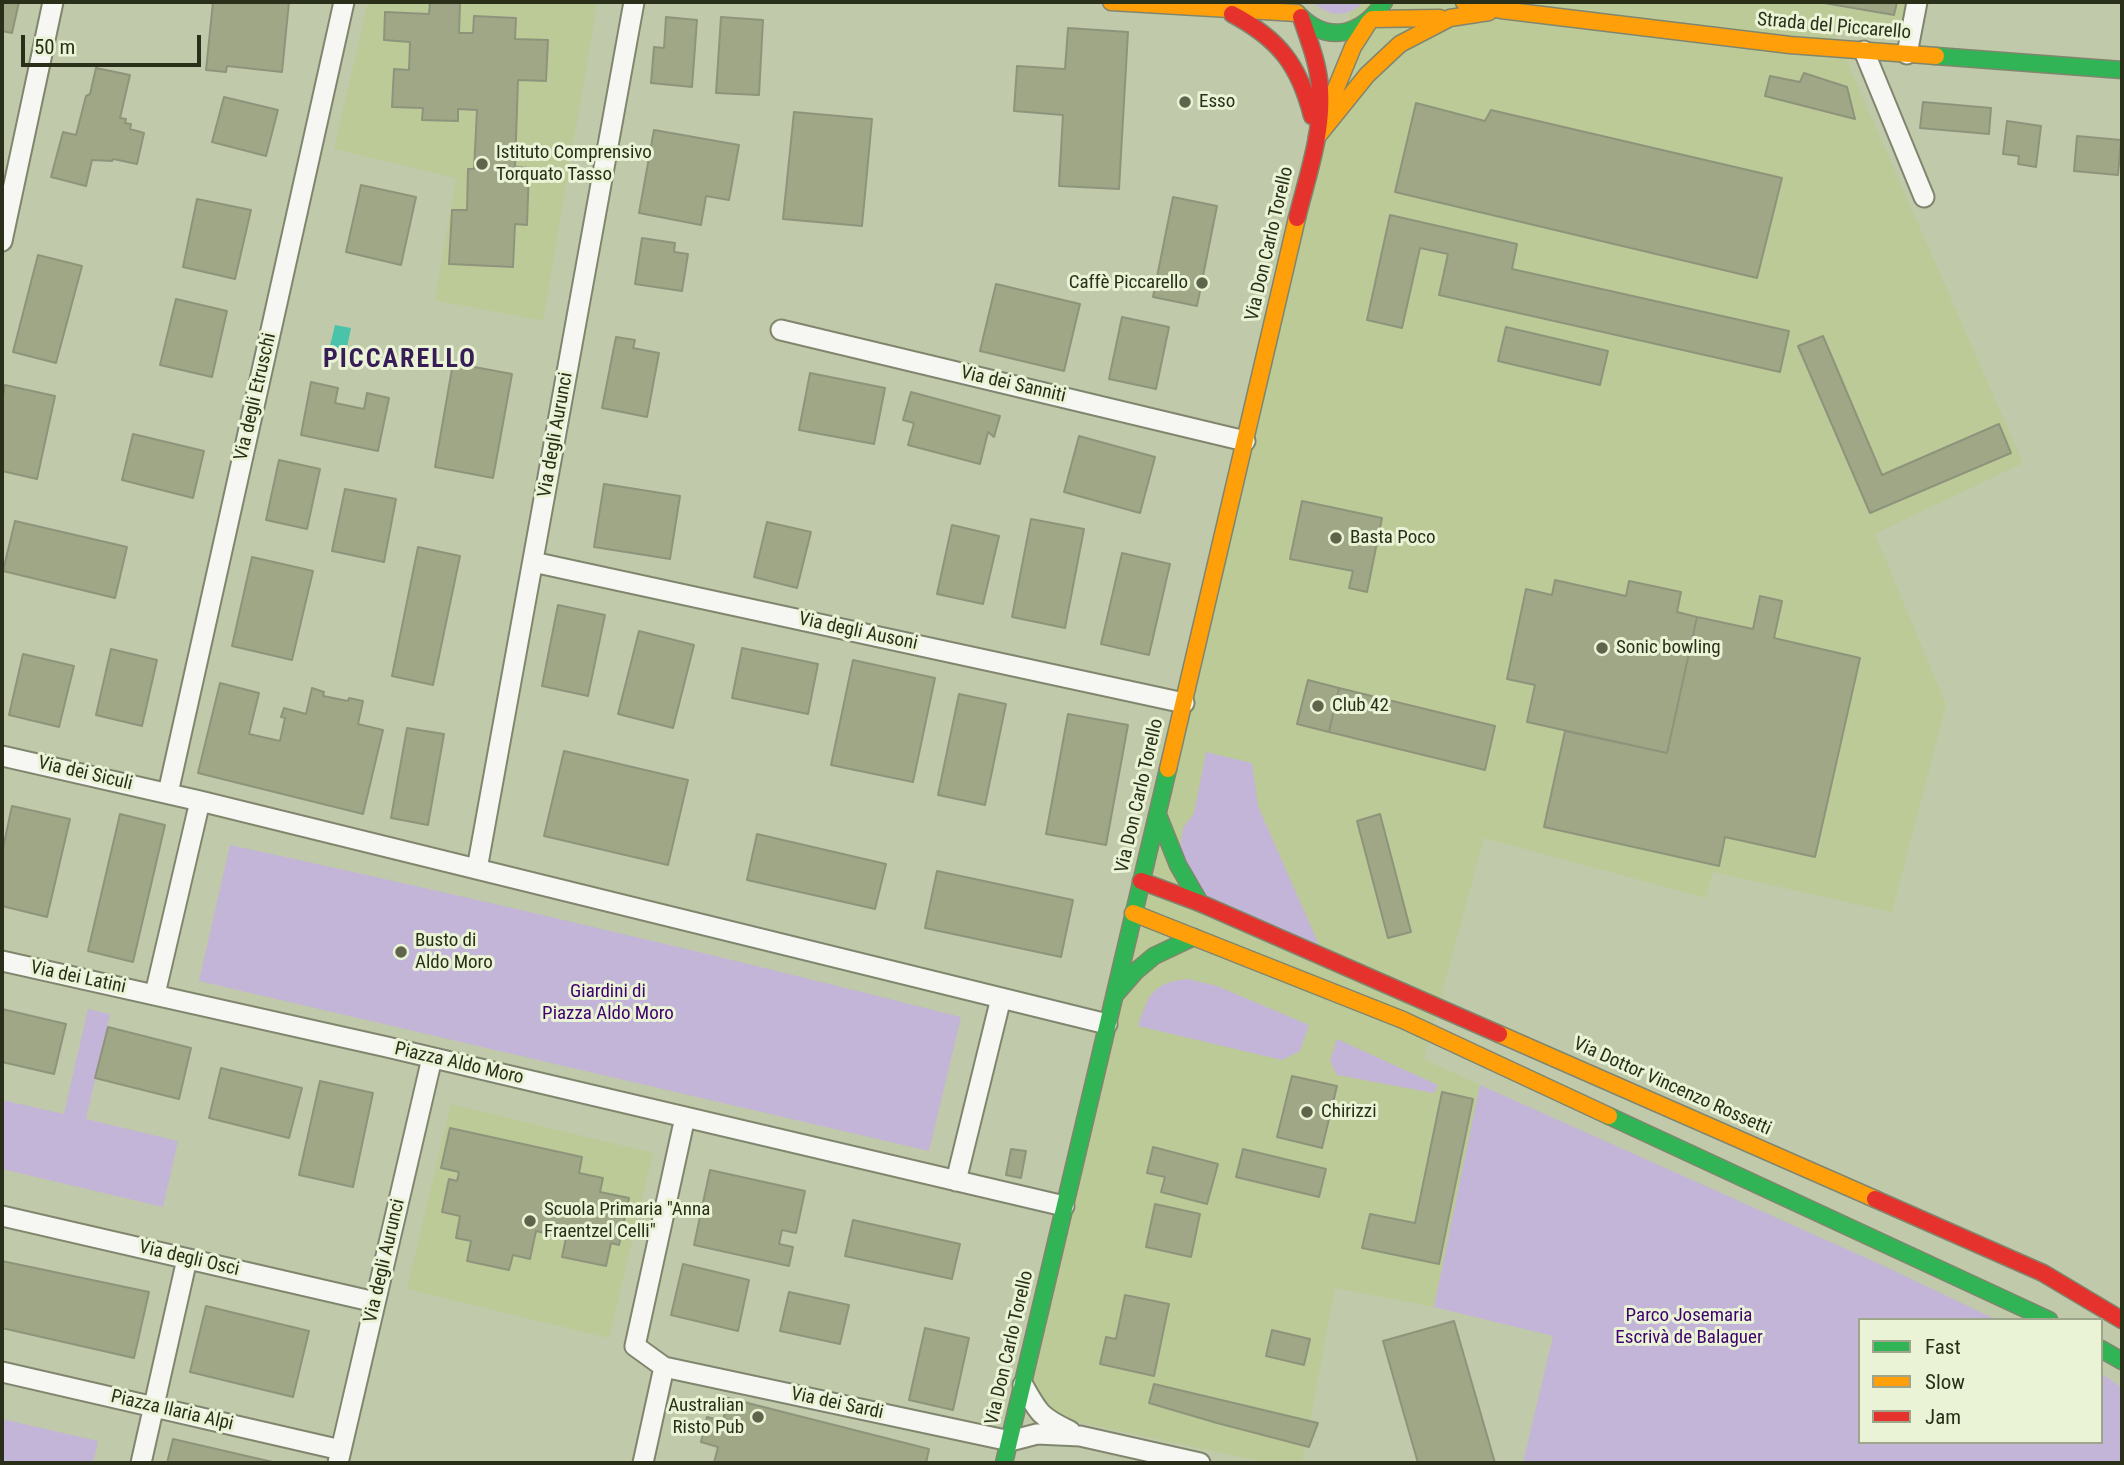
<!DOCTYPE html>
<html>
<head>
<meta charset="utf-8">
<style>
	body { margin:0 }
	#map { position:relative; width:2124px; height:1465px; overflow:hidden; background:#c0c9a9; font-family:"Roboto Condensed",sans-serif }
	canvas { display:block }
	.frame { position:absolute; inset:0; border:4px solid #292f18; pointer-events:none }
	.legend { position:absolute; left:1858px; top:1318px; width:245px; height:126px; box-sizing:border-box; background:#eaf3d6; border:2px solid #9da58a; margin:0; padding:9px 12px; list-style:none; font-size:21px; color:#292f18 }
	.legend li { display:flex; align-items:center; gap:14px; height:35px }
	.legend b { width:35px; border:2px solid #9da58a }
	.scale { position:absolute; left:21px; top:35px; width:180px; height:32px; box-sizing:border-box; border:4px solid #292f18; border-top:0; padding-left:9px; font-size:21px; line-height:24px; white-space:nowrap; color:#292f18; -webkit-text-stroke:5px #eaf3d6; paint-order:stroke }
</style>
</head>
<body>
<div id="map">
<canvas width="2124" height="1465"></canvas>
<div class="frame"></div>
<ul class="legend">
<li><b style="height:9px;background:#30b455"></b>Fast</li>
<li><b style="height:9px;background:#ff9f0a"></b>Slow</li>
<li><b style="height:9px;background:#e5322d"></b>Jam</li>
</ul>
<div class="scale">50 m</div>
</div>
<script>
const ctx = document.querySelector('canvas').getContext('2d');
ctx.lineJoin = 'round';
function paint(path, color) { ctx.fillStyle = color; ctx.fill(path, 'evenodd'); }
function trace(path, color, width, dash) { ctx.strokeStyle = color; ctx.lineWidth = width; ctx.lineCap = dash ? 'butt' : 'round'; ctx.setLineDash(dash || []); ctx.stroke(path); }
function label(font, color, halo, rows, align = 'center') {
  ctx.font = font + ' "Roboto Condensed",sans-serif'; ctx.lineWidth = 6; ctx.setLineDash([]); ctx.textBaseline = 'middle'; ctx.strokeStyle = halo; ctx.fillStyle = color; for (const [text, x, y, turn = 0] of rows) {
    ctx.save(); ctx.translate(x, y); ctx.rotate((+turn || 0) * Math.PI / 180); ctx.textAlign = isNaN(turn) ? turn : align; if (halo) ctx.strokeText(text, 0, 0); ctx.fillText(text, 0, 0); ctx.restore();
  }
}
paint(new Path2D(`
	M 368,2 L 591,2 L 597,4 L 543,321 L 435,300 L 456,178 L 334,149 Z
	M 1353,2 L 1911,2 L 1905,37 L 1834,32 L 2023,463 L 1875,534 L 1946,705 L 1892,912 L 1713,872 L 1706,898 L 1484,838 L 1424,1059 L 1480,1085 L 1434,1307 L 1335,1288 L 1302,1463 L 1269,1463 L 1026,1411 Z
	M 451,1104 L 653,1153 L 609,1338 L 407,1289 Z`), '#bcca97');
paint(new Path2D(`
	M 1313,2 L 1364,2 C 1348,18 1329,17 1313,2 Z
	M 1206,752 L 1252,763 L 1258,806 L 1319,945 L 1201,901 L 1180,848 L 1183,828 L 1194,813 Z
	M 230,845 C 475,898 718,955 961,1017 L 929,1151 L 199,981 Z
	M 1188,979 L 1217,986 L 1309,1025 L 1300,1051 L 1282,1060 L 1138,1026 C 1149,994 1152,983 1188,979 Z
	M 88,1009 L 110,1014 L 86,1119 L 178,1141 L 163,1207 L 2,1169 L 2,1100 L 64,1114 Z
	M 1337,1039 L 1438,1085 L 1434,1093 L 1337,1075 L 1330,1061 Z
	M 1480,1085 L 1882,1265 L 1997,1320 L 1860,1320 L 1860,1442 L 2101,1442 L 2101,1373 L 2122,1388 L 2122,1463 L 1523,1463 L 1553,1336 L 1434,1307 Z
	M 2,1419 L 98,1441 L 93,1463 L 2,1463 Z`), '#c3b5d7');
paint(new Path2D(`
	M 335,325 L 351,328 L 345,357 L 328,354 Z`), '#49c3aa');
const building = new Path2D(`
	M 2,2 L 19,2 L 12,33 L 2,31 Z
	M 213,2 L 289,2 L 282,72 L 227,66 L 226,72 L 206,70 Z
	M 430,2 L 460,3 L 459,33 L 473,33 L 474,16 L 516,18 L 515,39 L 548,40 L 546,81 L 518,80 L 515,167 L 529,168 L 527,225 L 515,224 L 513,267 L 449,264 L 452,210 L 467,210 L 468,169 L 474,169 L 477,110 L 458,109 L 458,121 L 422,120 L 423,108 L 392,107 L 394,69 L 409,70 L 410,42 L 384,40 L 385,12 L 429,14 Z
	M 1818,2 L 1897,2 L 1894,15 Z
	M 666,17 L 697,20 L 692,87 L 651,83 L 654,47 L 664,48 Z
	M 721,17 L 763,20 L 759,95 L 716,93 Z
	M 1068,28 L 1128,32 L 1119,189 L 1059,186 L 1063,115 L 1014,111 L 1017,66 L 1065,69 Z
	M 96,68 L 130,75 L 120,118 L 126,119 L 125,123 L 131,124 L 130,129 L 144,133 L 137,164 L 113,159 L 112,161 L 92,160 L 86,186 L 51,177 L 63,132 L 76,135 L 86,96 L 90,94 Z
	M 1804,73 L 1847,87 L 1855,119 L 1765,96 L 1770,76 L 1800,82 Z
	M 224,97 L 278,110 L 266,156 L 212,142 Z
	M 1923,102 L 1991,108 L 1989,134 L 1920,128 Z
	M 1416,103 L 1485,121 L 1491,110 L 1782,178 L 1757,278 L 1395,192 Z
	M 794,112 L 872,119 L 862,226 L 783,219 Z
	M 2007,121 L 2041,126 L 2036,167 L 2018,164 L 2019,156 L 2003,154 Z
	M 654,130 L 739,145 L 729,200 L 706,196 L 701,225 L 639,213 Z
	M 2077,136 L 2121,140 L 2118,175 L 2074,171 Z
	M 361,185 L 416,197 L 401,265 L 346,252 Z
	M 1173,197 L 1217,206 L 1197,306 L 1153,297 Z
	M 197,199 L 251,210 L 235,279 L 183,267 Z
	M 1390,215 L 1517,244 L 1512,269 L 1789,331 L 1780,372 L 1439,295 L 1448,254 L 1420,248 L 1402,328 L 1367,320 Z
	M 642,238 L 675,243 L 674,252 L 688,254 L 682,291 L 635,284 Z
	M 38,255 L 82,266 L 56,363 L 13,352 Z
	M 996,284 L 1080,304 L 1064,371 L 980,351 Z
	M 176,299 L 227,311 L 212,377 L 160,365 Z
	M 1122,317 L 1169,327 L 1156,389 L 1109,379 Z
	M 1506,327 L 1608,351 L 1600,385 L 1498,361 Z
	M 1823,336 L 1882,475 L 1999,424 L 2011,453 L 1870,513 L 1798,346 Z
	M 616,337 L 635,340 L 633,348 L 659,353 L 647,417 L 602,408 Z
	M 453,363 L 512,374 L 493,478 L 435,467 Z
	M 810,373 L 885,388 L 874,444 L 799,430 Z
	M 311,382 L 338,388 L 335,403 L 364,409 L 367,393 L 389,398 L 378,451 L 301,435 Z
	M 5,385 L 55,396 L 37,479 L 2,471 L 2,401 Z
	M 911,392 L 1000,416 L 994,437 L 988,432 L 980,464 L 908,445 L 914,423 L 903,420 Z
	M 133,434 L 204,451 L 193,498 L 122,480 Z
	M 1079,436 L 1155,457 L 1140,513 L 1064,492 Z
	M 279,460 L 320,469 L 307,529 L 266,520 Z
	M 604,484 L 680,496 L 670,559 L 594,547 Z
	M 345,489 L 396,499 L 384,562 L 332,551 Z
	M 1302,501 L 1382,518 L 1367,592 L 1349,588 L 1353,571 L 1290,559 Z
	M 1031,519 L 1084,529 L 1065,628 L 1012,617 Z
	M 15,521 L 127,547 L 115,598 L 3,571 Z
	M 767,522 L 811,532 L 797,588 L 754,577 Z
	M 952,525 L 999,536 L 983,604 L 937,594 Z
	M 418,547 L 460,556 L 433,685 L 392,676 Z
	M 1122,553 L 1170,564 L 1149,655 L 1101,644 Z
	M 252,557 L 313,571 L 292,660 L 232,646 Z
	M 1555,580 L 1626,596 L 1629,581 L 1681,592 L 1677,612 L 1697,617 L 1667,753 L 1527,722 L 1535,685 L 1507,679 L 1526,589 L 1552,595 Z
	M 1760,596 L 1782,601 L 1774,638 L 1860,658 L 1815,857 L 1725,837 L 1719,866 L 1544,827 L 1565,731 L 1667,753 L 1697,617 L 1753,629 Z
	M 558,605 L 605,615 L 588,696 L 542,686 Z
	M 639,631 L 694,645 L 673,728 L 618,714 Z
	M 742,648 L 818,664 L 808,714 L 732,698 Z
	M 111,649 L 157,660 L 142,726 L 96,715 Z
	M 23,654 L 74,666 L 59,727 L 9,715 Z
	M 853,660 L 935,678 L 913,782 L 831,765 Z
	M 1308,680 L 1339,688 L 1329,732 L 1297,724 Z
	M 220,683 L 259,693 L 249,734 L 280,741 L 285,718 L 281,717 L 284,708 L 306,714 L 312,688 L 324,692 L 323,696 L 348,701 L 349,698 L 363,701 L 358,724 L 383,730 L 363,814 L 198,773 Z
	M 1339,688 L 1495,726 L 1485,770 L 1329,732 Z
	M 959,694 L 1006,704 L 985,805 L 938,795 Z
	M 1068,714 L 1128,725 L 1106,845 L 1046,834 Z
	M 407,728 L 444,734 L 428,825 L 391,818 Z
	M 564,751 L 688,780 L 668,865 L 544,836 Z
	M 12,806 L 70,819 L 47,917 L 2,906 L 2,853 Z
	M 120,814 L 165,825 L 133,962 L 88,951 Z
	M 1380,814 L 1411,932 L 1388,938 L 1357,821 Z
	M 757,834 L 886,864 L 875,909 L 747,880 Z
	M 937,871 L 1073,900 L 1061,957 L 925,928 Z
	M 2,1009 L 66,1024 L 54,1074 L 2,1062 Z
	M 108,1027 L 191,1048 L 179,1099 L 95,1078 Z
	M 221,1068 L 302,1088 L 289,1138 L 209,1118 Z
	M 1292,1076 L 1337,1086 L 1322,1148 L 1277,1137 Z
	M 320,1081 L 373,1093 L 353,1187 L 299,1175 Z
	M 1442,1092 L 1473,1099 L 1439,1264 L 1362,1248 L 1370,1214 L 1415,1223 Z
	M 450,1128 L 582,1157 L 579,1173 L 603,1178 L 600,1192 L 629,1198 L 619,1245 L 611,1243 L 606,1266 L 562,1257 L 566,1238 L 536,1231 L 530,1259 L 513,1255 L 509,1270 L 467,1261 L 471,1241 L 456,1238 L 460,1216 L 442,1212 L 449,1179 L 457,1181 L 459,1172 L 441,1168 Z
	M 1153,1147 L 1218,1164 L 1207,1204 L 1161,1192 L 1165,1177 L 1147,1173 Z
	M 1011,1149 L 1026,1151 L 1021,1178 L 1006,1175 Z
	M 1243,1149 L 1326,1169 L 1319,1197 L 1236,1177 Z
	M 710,1170 L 805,1191 L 796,1233 L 782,1230 L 779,1244 L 793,1247 L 789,1266 L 694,1245 Z
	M 1155,1204 L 1200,1214 L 1191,1257 L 1146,1247 Z
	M 853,1220 L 960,1244 L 952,1279 L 845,1256 Z
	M 2,1261 L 149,1292 L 134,1358 L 2,1328 Z
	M 683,1264 L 749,1280 L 738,1331 L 671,1315 Z
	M 789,1292 L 849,1305 L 840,1344 L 780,1331 Z
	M 1125,1295 L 1169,1304 L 1154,1376 L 1100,1364 L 1106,1337 L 1116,1339 Z
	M 206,1306 L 309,1331 L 293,1397 L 190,1372 Z
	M 1454,1321 L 1495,1463 L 1418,1463 L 1383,1341 Z
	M 925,1328 L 969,1338 L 953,1410 L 909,1400 Z
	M 1272,1330 L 1310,1339 L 1304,1365 L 1266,1356 Z
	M 1154,1384 L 1318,1423 L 1309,1447 L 1217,1423 L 1149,1403 Z
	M 728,1398 L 929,1449 L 926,1463 L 714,1463 L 718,1447 L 701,1442 L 707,1417 L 723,1421 Z
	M 173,1439 L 277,1463 L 167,1463 Z`);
paint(building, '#9fa786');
trace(building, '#8e947c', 2);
const street = new Path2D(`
	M 1864,51 L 1924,197
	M 1907,54 L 1917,2
	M 2,241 L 53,2
	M 781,330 L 1245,441
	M 533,562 L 1184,703
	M 2,756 L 200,801 L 1107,1024
	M 168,793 L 344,2
	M 477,869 L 634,2
	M 2,961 L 387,1047 L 1064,1206
	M 155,994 L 200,801
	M 956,1181 L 1001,998
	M 2,1216 L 375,1302
	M 664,1367 L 1010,1441 L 1037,1434 L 1080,1436 L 1200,1463
	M 2,1372 L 341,1450
	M 1023,1385 C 1038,1412 1040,1417 1070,1431
	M 141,1463 L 187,1259
	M 338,1463 L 432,1058
	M 643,1463 L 664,1367 L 635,1346 L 685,1117`);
const fast = new Path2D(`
	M 1297,13 C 1327,45 1361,36 1384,2
	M 1936,56 L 2122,70
	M 1158,815 L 1178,865 L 1200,903
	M 1115,995 L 1136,971 L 1154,956 L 1194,937
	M 1609,1116 L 2049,1320
	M 2101,1349 L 2122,1361
	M 1004,1463 L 1168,769`);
const slow = new Path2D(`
	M 1111,2 L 1297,13
	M 1464,2 L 1501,10 L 1790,45 L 1936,56
	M 1372,19 L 1440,18
	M 1325,115 L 1353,47 L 1369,22
	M 1317,137 L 1367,75 L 1400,44 L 1450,18 L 1489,12
	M 1168,769 L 1297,218
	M 1133,913 L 1403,1020 L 1609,1116
	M 1499,1034 L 1875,1199`);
const jam = new Path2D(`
	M 1232,14 C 1279,39 1299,65 1312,116
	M 1297,218 C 1307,177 1323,133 1320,90 C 1319,65 1309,41 1301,17
	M 1141,881 L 1200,903 L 1499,1034
	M 1875,1199 L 2043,1273 L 2122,1320`);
trace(street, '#80866e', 23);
trace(fast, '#80866e', 19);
trace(slow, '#80866e', 19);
trace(jam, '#80866e', 19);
trace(street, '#f6f7f2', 19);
trace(fast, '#30b455', 16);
trace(slow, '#ff9f0a', 16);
trace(jam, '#e5322d', 16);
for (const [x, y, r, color] of [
	[1185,102,7,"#5e654b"],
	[482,164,7,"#5e654b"],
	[1202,283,7,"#5e654b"],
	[1336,538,7,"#5e654b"],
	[1602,648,7,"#5e654b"],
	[1318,706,7,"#5e654b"],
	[401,952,7,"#5e654b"],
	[1307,1112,7,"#5e654b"],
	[530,1221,7,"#5e654b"],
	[758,1417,7,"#5e654b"]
]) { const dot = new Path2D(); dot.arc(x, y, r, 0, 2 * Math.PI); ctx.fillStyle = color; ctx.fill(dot); trace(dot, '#eaf3d6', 2.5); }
label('19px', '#292f18', '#eaf3d6', [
	["Strada del Piccarello",1834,27,5],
	["Via Don Carlo Torello",1270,244,-77],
	["Via dei Sanniti",1013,385,13],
	["Via degli Etruschi",256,397,-77],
	["Via degli Aurunci",556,435,-80],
	["Via degli Ausoni",858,632,12],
	["Via dei Siculi",85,774,13],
	["Via Don Carlo Torello",1140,796,-77],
	["Via dei Latini",78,978,12],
	["Piazza Aldo Moro",459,1064,13],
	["Via Dottor Vincenzo Rossetti",1672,1087,24],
	["Via degli Osci",189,1259,13],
	["Via degli Aurunci",385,1261,-77],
	["Via Don Carlo Torello",1010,1348,-77],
	["Via dei Sardi",837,1404,12],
	["Piazza Ilaria Alpi",172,1411,13]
]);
label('19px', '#292f18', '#eaf3d6', [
	["Esso",1199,102],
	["Istituto Comprensivo",496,153],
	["Torquato Tasso",496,175],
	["Caffè Piccarello",1188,283,"right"],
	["Basta Poco",1350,538],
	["Sonic bowling",1616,648],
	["Club 42",1332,706],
	["Busto di",415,941],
	["Aldo Moro",415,963],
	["Chirizzi",1321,1112],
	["Scuola Primaria \"Anna",544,1210],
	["Fraentzel Celli\"",544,1232],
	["Australian",744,1406,"right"],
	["Risto Pub",744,1428,"right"]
], 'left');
label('19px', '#3e026f', '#eaf3d6', [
	["Giardini di",608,992],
	["Piazza Aldo Moro",608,1014],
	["Parco Josemaria",1689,1316],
	["Escrivà de Balaguer",1689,1338]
]);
ctx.letterSpacing = '2px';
label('bold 26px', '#361d56', '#eaf3d6', [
	["PICCARELLO",400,360]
]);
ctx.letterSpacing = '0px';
</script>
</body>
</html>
